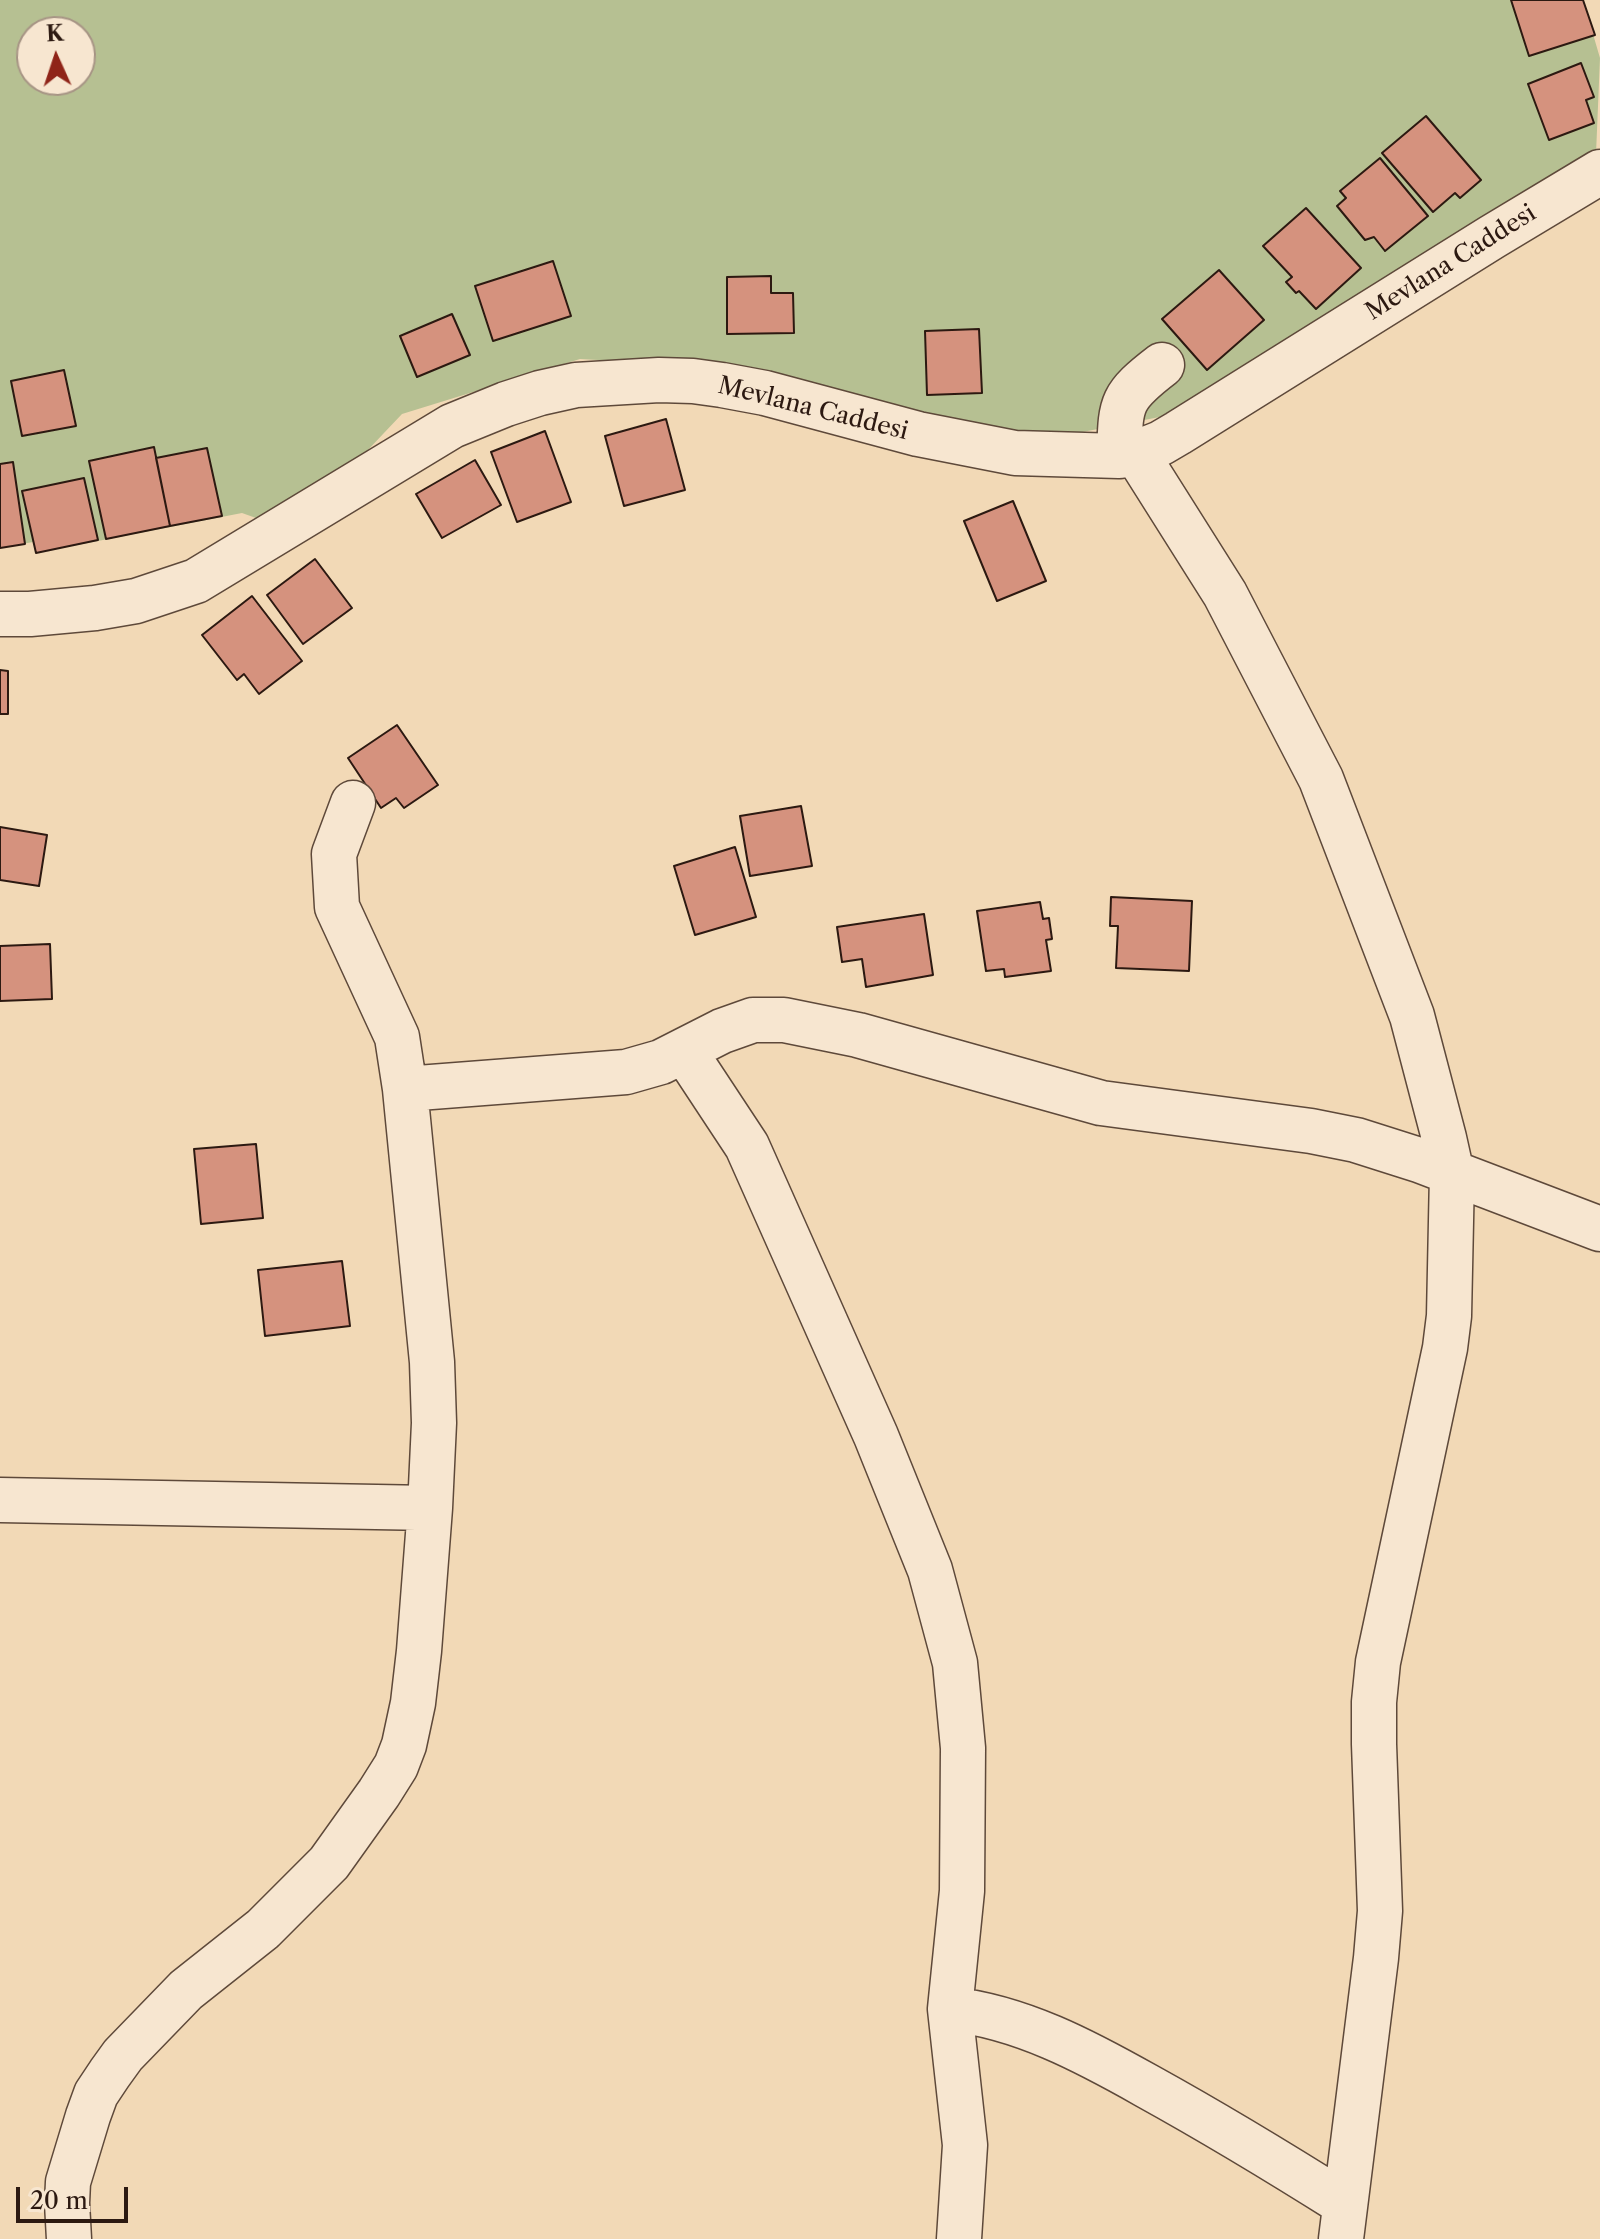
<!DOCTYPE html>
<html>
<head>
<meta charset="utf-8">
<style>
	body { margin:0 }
	#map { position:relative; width:1600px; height:2239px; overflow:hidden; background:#f2d9b6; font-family:"Libre Caslon Text",serif }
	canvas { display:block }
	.north { position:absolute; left:16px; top:16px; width:80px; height:80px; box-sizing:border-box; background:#f7e6d0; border:2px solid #a69484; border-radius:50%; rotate:357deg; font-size:22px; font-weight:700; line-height:32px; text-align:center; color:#2c1911 }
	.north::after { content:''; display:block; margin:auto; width:28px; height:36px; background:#8f2418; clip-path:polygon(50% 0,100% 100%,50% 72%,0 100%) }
	.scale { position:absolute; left:16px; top:2187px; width:112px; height:36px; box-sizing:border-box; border:4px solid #2c1911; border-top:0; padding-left:10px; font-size:24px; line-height:28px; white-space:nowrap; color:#2c1911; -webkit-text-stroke:6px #f7e6d0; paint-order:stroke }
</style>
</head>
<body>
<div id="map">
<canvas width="1600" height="2239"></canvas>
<div class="north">K</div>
<div class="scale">20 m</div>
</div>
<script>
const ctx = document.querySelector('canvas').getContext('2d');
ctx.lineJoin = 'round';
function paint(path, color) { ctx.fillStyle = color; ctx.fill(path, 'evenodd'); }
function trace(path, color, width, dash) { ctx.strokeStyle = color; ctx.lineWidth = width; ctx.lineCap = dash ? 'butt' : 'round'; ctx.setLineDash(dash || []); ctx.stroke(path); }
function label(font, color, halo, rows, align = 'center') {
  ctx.font = font + ' "Libre Caslon Text",serif'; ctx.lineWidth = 6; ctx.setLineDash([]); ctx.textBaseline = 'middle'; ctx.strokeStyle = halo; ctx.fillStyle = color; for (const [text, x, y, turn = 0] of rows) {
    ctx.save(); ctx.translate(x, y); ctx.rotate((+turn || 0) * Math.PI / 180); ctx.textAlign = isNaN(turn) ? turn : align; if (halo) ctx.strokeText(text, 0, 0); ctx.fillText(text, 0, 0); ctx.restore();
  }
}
paint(new Path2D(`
	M 0,0 L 1583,0 L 1600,58 L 1596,154 L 1170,415 L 1067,435 L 995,430 L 883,405 L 763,369 L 580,359 L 402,414 L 347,472 L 287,506 L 256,518 L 242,513 L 36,553 L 33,542 L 0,548 ZM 32,32 L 80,32 L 80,80 L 32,80 Z`), '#b6c092');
const building = new Path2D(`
	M 1511,0 L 1583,0 L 1595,35 L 1529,56 Z
	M 1581,63 L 1594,97 L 1586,100 L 1594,123 L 1549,140 L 1528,84 Z
	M 1426,116 L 1481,180 L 1460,198 L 1455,193 L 1433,212 L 1382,153 Z
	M 1380,158 L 1428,216 L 1385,251 L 1374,237 L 1365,240 L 1337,206 L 1346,198 L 1340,191 Z
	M 1306,208 L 1361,268 L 1316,309 L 1299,291 L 1296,293 L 1286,282 L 1292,277 L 1263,246 Z
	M 553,261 L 571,316 L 493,341 L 475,286 Z
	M 1219,270 L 1264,320 L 1207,370 L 1162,319 Z
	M 771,276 L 771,293 L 793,293 L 794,333 L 727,334 L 727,277 Z
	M 452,314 L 470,355 L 417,377 L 400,336 Z
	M 979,329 L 982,393 L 927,395 L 925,331 Z
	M 64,370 L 76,426 L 22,436 L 11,381 Z
	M 666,419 L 685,490 L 624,506 L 605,436 Z
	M 545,431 L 571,502 L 517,522 L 491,452 Z
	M 154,447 L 170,526 L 106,539 L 89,461 Z
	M 207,448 L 222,516 L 170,526 L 156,458 Z
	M 475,460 L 501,505 L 442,538 L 416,494 Z
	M 13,462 L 25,544 L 0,548 L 0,464 Z
	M 84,478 L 98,540 L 36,553 L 22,491 Z
	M 1013,501 L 1046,581 L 997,601 L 964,521 Z
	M 315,559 L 352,608 L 303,644 L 267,595 Z
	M 252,596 L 302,661 L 259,694 L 244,674 L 237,680 L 202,635 Z
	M 0,670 L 8,671 L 8,714 L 0,714 Z
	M 397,725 L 438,785 L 404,808 L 396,798 L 381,808 L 348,758 Z
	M 801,806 L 812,866 L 750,876 L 740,816 Z
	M 0,827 L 47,835 L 39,886 L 0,880 Z
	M 735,847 L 756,917 L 695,935 L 674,866 Z
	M 1111,897 L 1192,901 L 1189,971 L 1116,968 L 1118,926 L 1110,926 Z
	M 1040,902 L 1043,919 L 1049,918 L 1052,939 L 1046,940 L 1051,971 L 1005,977 L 1004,969 L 986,971 L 977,911 Z
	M 924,914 L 933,975 L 866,987 L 862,959 L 842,962 L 837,927 Z
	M 50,944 L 52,999 L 0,1001 L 0,946 Z
	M 256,1144 L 263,1218 L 201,1224 L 194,1149 Z
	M 342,1261 L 350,1326 L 265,1336 L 258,1270 Z`);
paint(building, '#d5927e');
trace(building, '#2c1911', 2);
const minor = new Path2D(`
	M 1136,453 L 1225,594 L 1321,779 L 1412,1016 L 1444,1138 L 1452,1174 L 1449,1316 L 1445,1348 L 1378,1662 L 1374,1702 L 1374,1744 L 1380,1911 L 1376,1958 L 1341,2239
	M 1119,456 C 1121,403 1119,398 1162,365
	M 0,614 L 30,614 L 95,608 L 136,601 L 196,581 L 452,426 L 506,404 L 540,393 L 576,385 L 659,380 L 693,381 L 722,385 L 765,393 L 918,434 L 1015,453 L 1119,456 L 1136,453 L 1161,443 L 1178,433 L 1492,237 L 1600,172
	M 685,1052 L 747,1146 L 876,1436 L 930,1570 L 955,1663 L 963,1748 L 962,1891 L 950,2009 L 965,2145 L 959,2239
	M 405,1089 L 626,1072 L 661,1062 L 722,1031 L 753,1020 L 784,1020 L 858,1035 L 1101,1103 L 1311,1131 L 1356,1140 L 1419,1160 L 1600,1229
	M 0,1500 L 430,1508 L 434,1423 L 432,1362 L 405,1089 L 397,1037 L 337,907 L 334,854 L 353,803
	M 950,2009 C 1021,2017 1085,2051 1147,2086 C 1214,2123 1280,2163 1345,2204
	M 69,2239 L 67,2203 L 68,2182 L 88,2116 L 96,2094 L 110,2073 L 123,2055 L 186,1990 L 263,1929 L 329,1863 L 379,1793 L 396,1766 L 404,1745 L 413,1703 L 419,1651 L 430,1508`);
trace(minor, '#5e493a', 47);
trace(minor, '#f7e6d0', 44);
label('24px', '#2c1911', '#f7e6d0', [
	["Mevlana Caddesi",1451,263,-32],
	["Mevlana Caddesi",813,409,14]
]);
</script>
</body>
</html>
